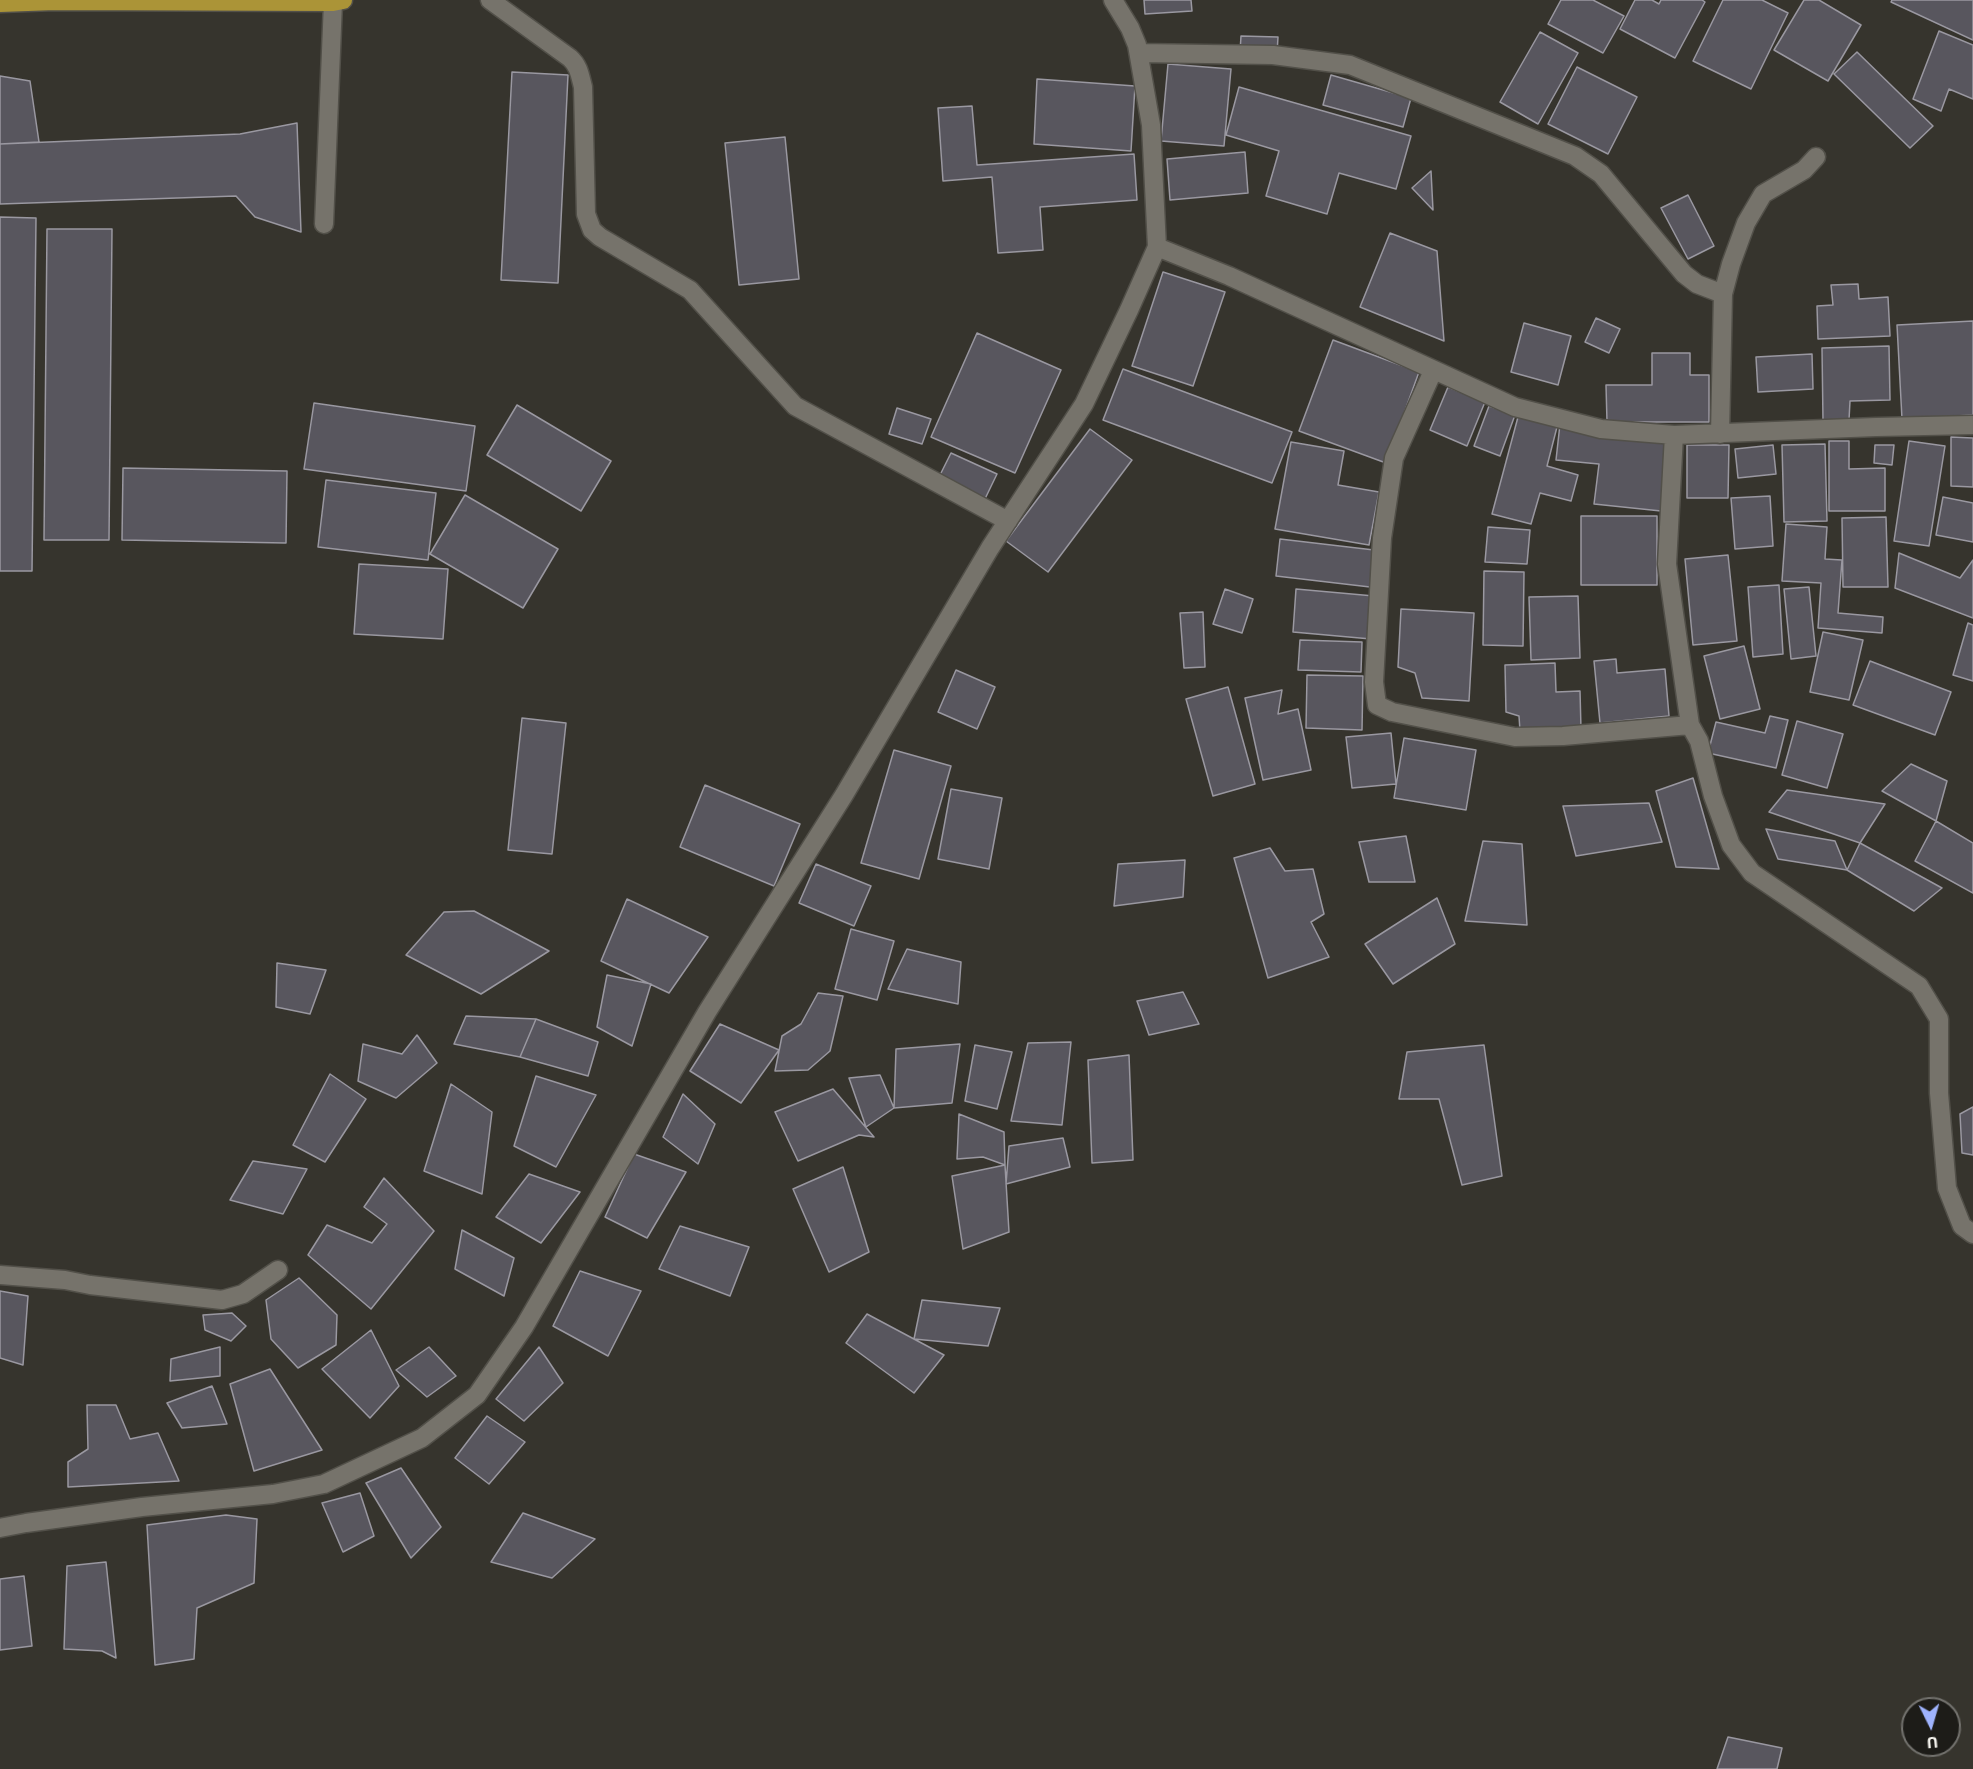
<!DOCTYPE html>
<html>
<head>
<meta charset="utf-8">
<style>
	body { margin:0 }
	#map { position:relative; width:1973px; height:1769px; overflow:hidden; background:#36342d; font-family:"Exo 2",sans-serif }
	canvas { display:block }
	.north { position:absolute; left:1901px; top:1697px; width:60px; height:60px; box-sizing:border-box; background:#1d1c18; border:2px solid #73726e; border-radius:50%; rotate:175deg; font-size:16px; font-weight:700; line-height:24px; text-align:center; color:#f5f3ee }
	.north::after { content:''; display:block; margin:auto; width:21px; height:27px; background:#9fb3fd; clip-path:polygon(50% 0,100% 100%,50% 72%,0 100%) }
</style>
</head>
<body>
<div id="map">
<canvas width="1973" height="1769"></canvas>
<div class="north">U</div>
</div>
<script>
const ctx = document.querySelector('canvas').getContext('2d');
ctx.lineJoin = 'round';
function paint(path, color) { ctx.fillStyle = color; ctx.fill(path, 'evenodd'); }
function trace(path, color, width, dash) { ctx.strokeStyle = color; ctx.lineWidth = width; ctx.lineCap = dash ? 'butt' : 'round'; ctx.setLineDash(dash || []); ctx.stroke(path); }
const building = new Path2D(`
	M 1144,0 L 1191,0 L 1192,11 L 1145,14 Z
	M 1561,0 L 1593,0 L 1624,16 L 1603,53 L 1548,24 Z
	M 1635,0 L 1652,0 L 1659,4 L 1661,0 L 1702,0 L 1705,2 L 1675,58 L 1620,29 Z
	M 1723,0 L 1762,0 L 1788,13 L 1751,89 L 1693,61 Z
	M 1804,0 L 1819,0 L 1861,25 L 1828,81 L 1774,50 Z
	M 1892,0 L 1973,0 L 1973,40 L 1891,2 Z
	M 1939,31 L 1973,45 L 1973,99 L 1949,89 L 1941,111 L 1913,99 Z
	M 1540,32 L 1578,53 L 1538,124 L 1500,102 Z
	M 1241,36 L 1278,37 L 1277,54 L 1240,52 Z
	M 1857,52 L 1933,126 L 1910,148 L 1834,74 Z
	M 1168,64 L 1231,69 L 1224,146 L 1161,141 Z
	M 1577,67 L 1637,97 L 1608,154 L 1548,124 Z
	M 512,72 L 568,75 L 558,283 L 501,280 Z
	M 1331,75 L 1411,98 L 1403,127 L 1323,105 Z
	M 0,76 L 30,81 L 39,142 L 0,144 Z
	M 1037,79 L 1135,86 L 1131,151 L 1034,144 Z
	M 1239,87 L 1411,136 L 1396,189 L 1339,173 L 1327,214 L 1266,196 L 1279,151 L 1226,135 Z
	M 972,106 L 977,165 L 1134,154 L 1137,200 L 1040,207 L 1043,250 L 998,253 L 992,177 L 943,181 L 938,108 Z
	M 297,123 L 301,232 L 255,217 L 236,196 L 0,204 L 0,144 L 240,134 Z
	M 785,137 L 799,279 L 739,285 L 725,143 Z
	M 1245,152 L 1248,193 L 1170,200 L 1167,159 Z
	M 1431,171 L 1433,210 L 1412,188 Z
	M 1688,195 L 1714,246 L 1688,259 L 1661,208 Z
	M 0,217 L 36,218 L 32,571 L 0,571 Z
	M 47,229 L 112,229 L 109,540 L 44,540 Z
	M 1390,233 L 1437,251 L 1444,341 L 1360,307 Z
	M 1163,272 L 1225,292 L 1193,386 L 1132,366 Z
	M 1858,284 L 1859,299 L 1888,297 L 1890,336 L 1818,339 L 1817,306 L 1833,305 L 1831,285 Z
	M 1596,318 L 1620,329 L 1609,353 L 1585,342 Z
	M 1973,321 L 1973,415 L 1902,419 L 1897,325 Z
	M 1524,323 L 1571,336 L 1558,385 L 1511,372 Z
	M 977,333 L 1061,370 L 1015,473 L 931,437 Z
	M 1333,340 L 1419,372 L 1386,463 L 1299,431 Z
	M 1889,346 L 1890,400 L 1850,401 L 1849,420 L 1823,421 L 1822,348 Z
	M 1652,353 L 1690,353 L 1690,375 L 1709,375 L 1709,422 L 1607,422 L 1606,385 L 1652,385 Z
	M 1812,354 L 1813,389 L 1758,392 L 1756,357 Z
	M 1123,369 L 1292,432 L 1272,483 L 1103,420 Z
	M 1448,387 L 1485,402 L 1467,446 L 1430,430 Z
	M 314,403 L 475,426 L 466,491 L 304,469 Z
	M 517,405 L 611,461 L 581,511 L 487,455 Z
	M 1489,406 L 1515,415 L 1500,456 L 1474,446 Z
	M 897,408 L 931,419 L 922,444 L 889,434 Z
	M 1518,417 L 1557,427 L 1547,466 L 1578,475 L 1571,501 L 1540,493 L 1531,524 L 1492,514 Z
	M 1560,424 L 1668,435 L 1661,511 L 1594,504 L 1599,464 L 1556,460 Z
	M 1090,429 L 1132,460 L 1048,572 L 1006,541 Z
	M 1951,437 L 1973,438 L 1973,487 L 1951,486 Z
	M 1829,441 L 1849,441 L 1849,469 L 1885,468 L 1885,511 L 1829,511 Z
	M 1909,441 L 1945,446 L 1929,546 L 1894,541 Z
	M 1291,442 L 1344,451 L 1338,485 L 1379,492 L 1369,545 L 1275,529 Z
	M 1825,444 L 1827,521 L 1784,522 L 1782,445 Z
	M 1687,445 L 1729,445 L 1728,498 L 1687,498 Z
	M 1773,445 L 1776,474 L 1738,478 L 1735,449 Z
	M 1875,445 L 1894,445 L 1892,465 L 1874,463 Z
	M 951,453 L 997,474 L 983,503 L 937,481 Z
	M 123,468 L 287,471 L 286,543 L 122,540 Z
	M 326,480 L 436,493 L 428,560 L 318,547 Z
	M 465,495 L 558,549 L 523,608 L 430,554 Z
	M 1770,496 L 1773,546 L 1735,549 L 1731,498 Z
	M 1943,497 L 1973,503 L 1973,542 L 1936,535 Z
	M 1581,516 L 1657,516 L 1657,585 L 1581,585 Z
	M 1886,517 L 1888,587 L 1843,587 L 1842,518 Z
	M 1786,524 L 1827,527 L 1825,559 L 1842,560 L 1838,613 L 1883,617 L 1882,633 L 1818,628 L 1821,583 L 1782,581 Z
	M 1488,527 L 1530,530 L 1527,564 L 1485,562 Z
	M 1280,539 L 1374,550 L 1370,587 L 1276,576 Z
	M 1899,553 L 1960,578 L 1973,560 L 1973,618 L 1895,588 Z
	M 1728,555 L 1737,641 L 1693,645 L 1685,559 Z
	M 359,564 L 448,569 L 443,639 L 354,634 Z
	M 1484,571 L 1524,572 L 1523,646 L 1483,645 Z
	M 1779,585 L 1783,654 L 1753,657 L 1748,587 Z
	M 1809,587 L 1816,656 L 1791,659 L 1784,589 Z
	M 1225,589 L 1253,599 L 1242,633 L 1213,624 Z
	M 1296,589 L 1374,596 L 1371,639 L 1293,632 Z
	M 1578,596 L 1580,658 L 1531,660 L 1529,597 Z
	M 1401,609 L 1474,613 L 1469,701 L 1422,698 L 1415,673 L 1398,667 Z
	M 1203,612 L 1205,667 L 1184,668 L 1180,613 Z
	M 1968,623 L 1973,625 L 1973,681 L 1953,675 Z
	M 1823,632 L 1863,640 L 1849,700 L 1810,692 Z
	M 1300,640 L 1362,642 L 1361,672 L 1298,670 Z
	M 1744,646 L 1760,709 L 1720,719 L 1704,656 Z
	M 1616,659 L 1617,673 L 1665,669 L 1669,716 L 1600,723 L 1594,661 Z
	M 1870,661 L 1951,692 L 1935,735 L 1853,705 Z
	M 1555,663 L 1556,692 L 1580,691 L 1581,729 L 1520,731 L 1519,716 L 1506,712 L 1505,665 Z
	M 956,670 L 995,687 L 977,729 L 938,712 Z
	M 1307,675 L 1363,676 L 1362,730 L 1306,728 Z
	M 1228,687 L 1255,784 L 1213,796 L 1186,699 Z
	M 1282,690 L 1278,714 L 1298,709 L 1311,770 L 1263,780 L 1245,698 Z
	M 1770,716 L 1788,720 L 1776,768 L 1708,753 L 1716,722 L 1765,733 Z
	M 522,718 L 566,723 L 552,854 L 508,850 Z
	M 1797,721 L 1843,734 L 1827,788 L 1782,775 Z
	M 1391,733 L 1396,784 L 1352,788 L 1346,737 Z
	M 1404,738 L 1476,750 L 1466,810 L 1394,798 Z
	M 894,750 L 951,766 L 919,879 L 861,863 Z
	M 1911,764 L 1947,781 L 1936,821 L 1882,791 Z
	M 1693,778 L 1719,869 L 1676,867 L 1656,791 Z
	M 705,785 L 800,824 L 774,886 L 680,847 Z
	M 951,789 L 1002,798 L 989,869 L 938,859 Z
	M 1787,790 L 1885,804 L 1860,843 L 1769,812 Z
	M 1649,803 L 1662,842 L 1576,856 L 1563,806 Z
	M 1936,821 L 1973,843 L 1973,893 L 1915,861 Z
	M 1766,829 L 1835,841 L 1847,870 L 1778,859 Z
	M 1406,836 L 1415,882 L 1369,882 L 1359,842 Z
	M 1483,841 L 1522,844 L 1527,925 L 1465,921 Z
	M 1860,843 L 1942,888 L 1914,911 L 1847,870 Z
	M 1270,848 L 1285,871 L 1313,869 L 1324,914 L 1311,922 L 1329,957 L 1268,978 L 1234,858 Z
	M 1185,860 L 1183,897 L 1114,906 L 1118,864 Z
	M 816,864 L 871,886 L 854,926 L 799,903 Z
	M 1437,898 L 1455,944 L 1393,984 L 1365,944 Z
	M 627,899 L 708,937 L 669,993 L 601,961 Z
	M 474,911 L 549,951 L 481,994 L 406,955 L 444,912 Z
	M 851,929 L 894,941 L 877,1000 L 835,989 Z
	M 907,949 L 961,962 L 958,1004 L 888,989 Z
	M 277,963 L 326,970 L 310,1014 L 276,1007 Z
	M 607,975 L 651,984 L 632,1046 L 597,1027 Z
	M 1183,992 L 1199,1024 L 1149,1035 L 1137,1001 Z
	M 818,993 L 843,996 L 830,1051 L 808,1070 L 775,1071 L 782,1036 L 801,1024 Z
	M 466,1016 L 536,1019 L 520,1057 L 454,1044 Z
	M 536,1019 L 598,1042 L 588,1076 L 520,1057 Z
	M 720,1024 L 779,1050 L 741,1103 L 690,1071 Z
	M 417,1035 L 437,1063 L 396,1098 L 358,1081 L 363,1044 L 402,1054 Z
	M 1071,1042 L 1062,1125 L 1011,1121 L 1028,1043 Z
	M 960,1044 L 952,1103 L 894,1108 L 896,1049 Z
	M 975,1045 L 1012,1052 L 997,1109 L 965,1101 Z
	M 1484,1045 L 1502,1176 L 1462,1185 L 1439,1099 L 1399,1099 L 1407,1052 Z
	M 1129,1055 L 1133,1160 L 1092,1163 L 1088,1060 Z
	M 330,1074 L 366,1099 L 325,1162 L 293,1145 Z
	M 880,1075 L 894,1108 L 866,1127 L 849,1078 Z
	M 536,1076 L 596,1095 L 556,1167 L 514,1146 Z
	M 451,1084 L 492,1112 L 482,1194 L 424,1171 Z
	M 833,1089 L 874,1137 L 859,1135 L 798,1161 L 775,1112 Z
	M 683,1094 L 715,1124 L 698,1164 L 663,1137 Z
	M 1973,1107 L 1973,1155 L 1962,1153 L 1960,1114 Z
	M 959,1114 L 1004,1132 L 1005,1165 L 983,1157 L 957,1159 Z
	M 1063,1138 L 1070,1167 L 1006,1184 L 1009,1146 Z
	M 634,1154 L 686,1172 L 647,1238 L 605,1217 Z
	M 253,1161 L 307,1169 L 283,1214 L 230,1200 Z
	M 1005,1165 L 1009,1232 L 963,1249 L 952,1176 Z
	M 843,1167 L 869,1252 L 829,1272 L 793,1189 Z
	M 529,1174 L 580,1192 L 541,1243 L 496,1217 Z
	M 384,1178 L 434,1231 L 371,1309 L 308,1255 L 327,1225 L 372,1243 L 387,1224 L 364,1207 Z
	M 680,1226 L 749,1247 L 730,1296 L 659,1269 Z
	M 462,1230 L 514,1258 L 504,1296 L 455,1269 Z
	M 580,1271 L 641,1291 L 608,1356 L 553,1326 Z
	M 299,1278 L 337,1315 L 336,1345 L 298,1368 L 271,1339 L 266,1300 Z
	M 0,1291 L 28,1296 L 23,1365 L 0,1358 Z
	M 922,1300 L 1000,1308 L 988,1346 L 914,1339 Z
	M 232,1313 L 246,1326 L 231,1341 L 205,1330 L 203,1315 Z
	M 867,1314 L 944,1355 L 914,1393 L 846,1343 Z
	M 371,1330 L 399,1386 L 370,1418 L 322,1369 Z
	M 220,1347 L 220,1376 L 170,1381 L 171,1359 Z
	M 429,1347 L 456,1376 L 427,1397 L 396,1370 Z
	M 539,1347 L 563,1383 L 524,1421 L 496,1399 Z
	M 270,1369 L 322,1450 L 254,1471 L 230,1384 Z
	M 212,1386 L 227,1424 L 182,1428 L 167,1403 Z
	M 87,1405 L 116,1405 L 130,1439 L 158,1433 L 179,1481 L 68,1487 L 68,1462 L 88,1449 Z
	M 487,1416 L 525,1442 L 489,1484 L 455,1458 Z
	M 401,1468 L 441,1527 L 411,1558 L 366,1483 Z
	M 360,1493 L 374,1536 L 343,1552 L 322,1503 Z
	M 523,1513 L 595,1539 L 552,1578 L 491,1562 Z
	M 226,1515 L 257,1519 L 254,1583 L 197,1608 L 194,1659 L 155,1665 L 147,1525 Z
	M 106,1562 L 116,1658 L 102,1651 L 64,1649 L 67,1566 Z
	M 24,1576 L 32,1646 L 0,1650 L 0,1579 Z
	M 1728,1737 L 1782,1748 L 1777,1769 L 1717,1769 Z`);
paint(building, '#58565e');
trace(building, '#9a98a1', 1.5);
const service = new Path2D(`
	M 324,224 L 333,2`);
const minor = new Path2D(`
	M 490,0 L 570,58 C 579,66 580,76 583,87 L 586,214 L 592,230 L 600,237 L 690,290 L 795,406 L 1008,521
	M 1139,53 L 1273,55 L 1350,65 L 1575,156 L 1601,174 L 1684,274 L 1697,284 L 1723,294
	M 1157,247 L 1229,276 L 1515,407 L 1601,429 L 1674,435 L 1876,427 L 1973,425
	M 1433,371 L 1394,458 L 1382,538 L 1374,682 L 1377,705 L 1392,712 L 1515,737 L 1563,736 L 1690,725
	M 1720,434 L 1723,294 L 1731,264 L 1746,223 L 1763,194 L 1804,170 L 1816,157
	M 1674,435 L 1667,564 L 1690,725 L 1699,741 L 1713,796 L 1731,845 L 1752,873 L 1919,986 L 1939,1019 L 1939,1093 L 1947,1188 L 1962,1226 L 1973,1234
	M 0,1275 L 65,1280 L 90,1285 L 222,1300 L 243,1294 L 278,1270
	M 0,1528 L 26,1523 L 142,1507 L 273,1494 L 324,1484 L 422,1438 L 477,1395 L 524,1327 L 707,1012 L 844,795 L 990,548 L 1084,404 L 1129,310 L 1157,247 L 1151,125 L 1137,45 L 1130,28 L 1113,0`);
const trunk = new Path2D(`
	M 0,3 L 55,1 L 333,2 L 343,0`);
trace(service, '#525049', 21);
trace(minor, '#525049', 21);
trace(trunk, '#525049', 21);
trace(service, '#76736b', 18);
trace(minor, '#76736b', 18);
trace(trunk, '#ab9437', 18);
</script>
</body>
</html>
